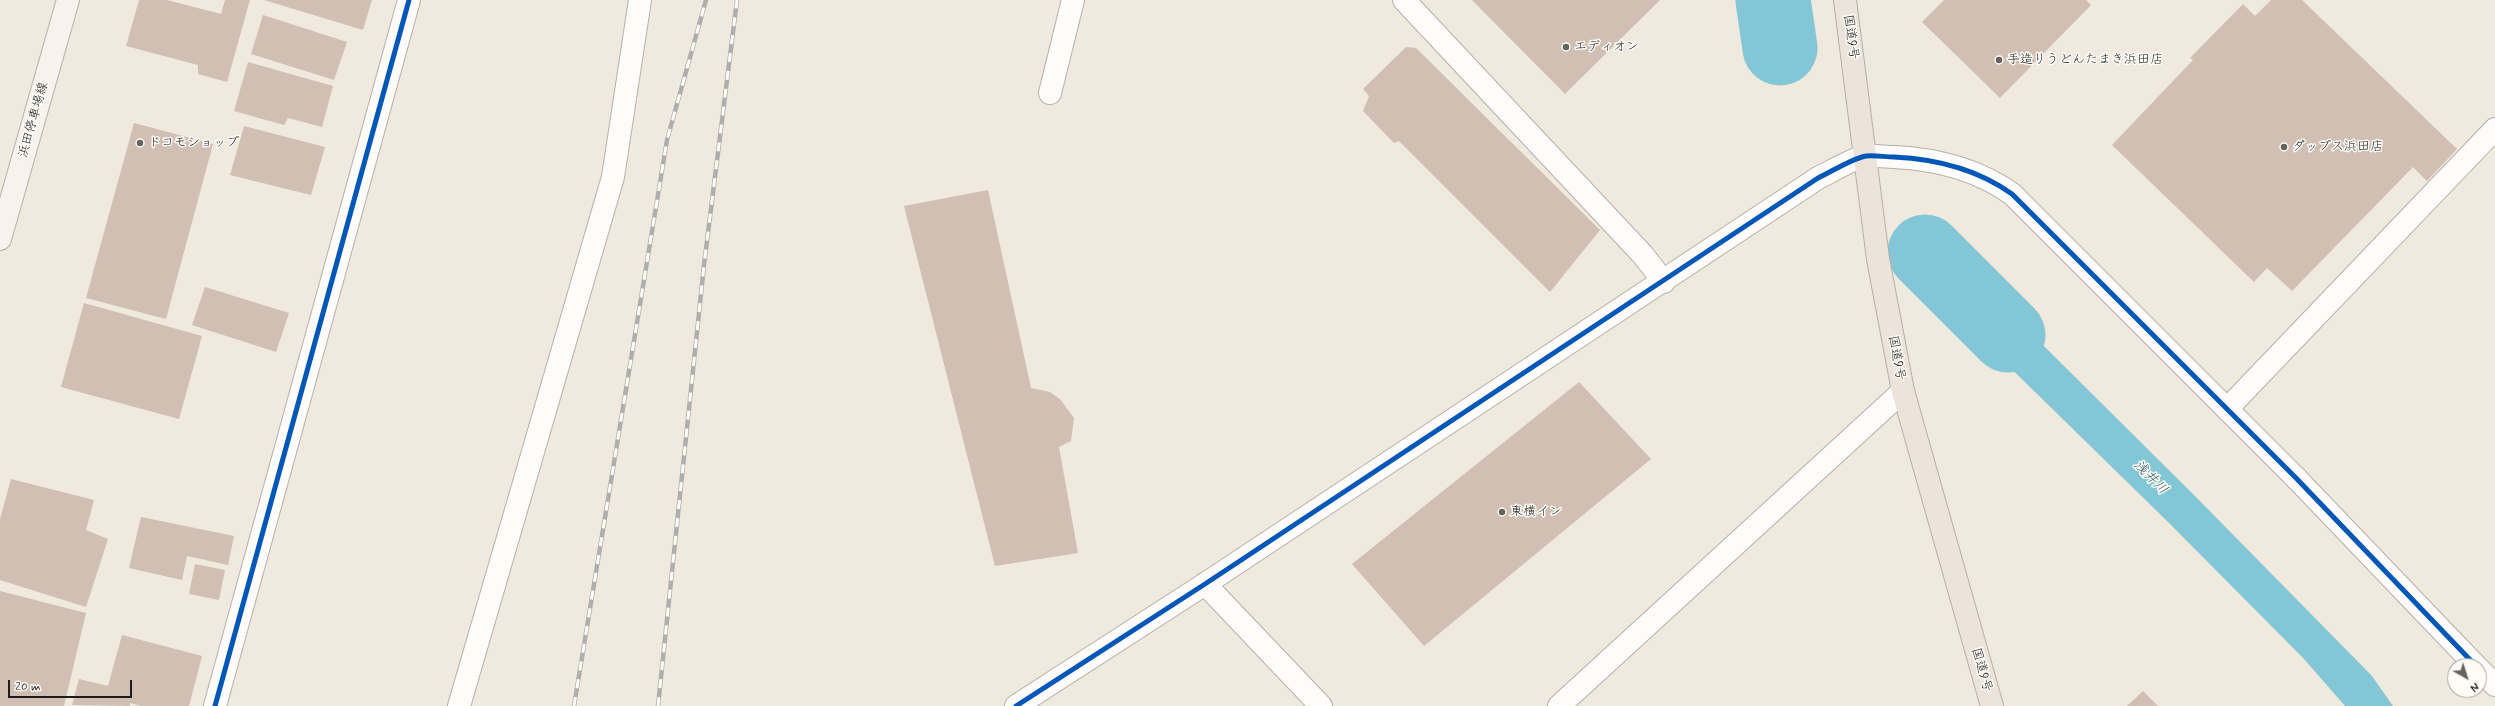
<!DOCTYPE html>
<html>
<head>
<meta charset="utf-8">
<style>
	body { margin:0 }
	#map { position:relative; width:2495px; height:706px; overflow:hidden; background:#efe9de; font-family:Mynerve,sans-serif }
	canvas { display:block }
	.north { position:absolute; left:2447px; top:658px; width:40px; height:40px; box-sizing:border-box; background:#fdfcf7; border:1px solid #a3a29f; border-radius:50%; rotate:141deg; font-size:11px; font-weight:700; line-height:16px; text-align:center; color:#1c1c1c }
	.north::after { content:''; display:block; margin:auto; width:14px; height:18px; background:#666460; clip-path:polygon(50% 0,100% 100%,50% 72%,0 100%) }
	.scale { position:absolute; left:8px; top:680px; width:124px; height:18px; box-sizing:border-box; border:2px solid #1c1c1c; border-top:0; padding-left:5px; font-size:12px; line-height:14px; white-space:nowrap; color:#1c1c1c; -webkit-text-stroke:3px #fdfcf7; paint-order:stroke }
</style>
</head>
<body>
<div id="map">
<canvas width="2495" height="706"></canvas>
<div class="north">N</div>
<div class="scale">20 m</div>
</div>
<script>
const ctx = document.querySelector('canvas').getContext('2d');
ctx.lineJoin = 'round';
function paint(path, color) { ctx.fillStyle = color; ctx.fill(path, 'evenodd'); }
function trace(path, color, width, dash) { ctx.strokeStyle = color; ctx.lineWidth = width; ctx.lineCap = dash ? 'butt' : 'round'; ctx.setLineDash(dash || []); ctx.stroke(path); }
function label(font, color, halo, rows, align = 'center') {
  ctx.font = font + ' Mynerve,"Klee One",sans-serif'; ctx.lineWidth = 3; ctx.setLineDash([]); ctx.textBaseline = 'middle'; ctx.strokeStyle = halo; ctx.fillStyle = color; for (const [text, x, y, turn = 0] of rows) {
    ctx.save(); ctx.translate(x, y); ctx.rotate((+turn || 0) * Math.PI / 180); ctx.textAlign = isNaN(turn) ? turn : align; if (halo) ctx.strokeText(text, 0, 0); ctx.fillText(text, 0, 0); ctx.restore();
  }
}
paint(new Path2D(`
	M 1756,0 L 1795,0 L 1800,33 L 1764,53 Z
	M 1930,233 L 2194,495 L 2372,676 L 2393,706 L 2345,706 L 2304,659 L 2168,522 L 1942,301 Z`), '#83c7d6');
trace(new Path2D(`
	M 1773,0 L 1780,48
	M 1925,252 L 2008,335`), '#83c7d6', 75);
paint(new Path2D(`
	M 139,0 L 167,0 L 221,14 L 225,0 L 250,0 L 227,82 L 198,74 L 198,65 L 126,46 Z
	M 264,0 L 372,0 L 363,30 Z
	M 1472,0 L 1660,0 L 1565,94 Z
	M 1944,0 L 2086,0 L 2091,5 L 2000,98 L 1922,22 Z
	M 2271,0 L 2302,0 L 2457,149 L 2427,181 L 2413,167 L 2292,291 L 2267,268 L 2254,282 L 2112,145 L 2193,60 L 2190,58 L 2243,4 L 2255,16 Z
	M 263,15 L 347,42 L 334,80 L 251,54 Z
	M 1406,47 L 1416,48 L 1600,230 L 1550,292 L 1399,141 L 1394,143 L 1363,111 L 1369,96 L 1363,89 Z
	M 248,62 L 333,86 L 322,127 L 288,118 L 284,125 L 234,111 Z
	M 134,123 L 213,144 L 166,319 L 86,298 Z
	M 244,126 L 325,147 L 311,195 L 230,175 Z
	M 988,190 L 1031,388 L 1050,392 L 1060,399 L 1074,418 L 1071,441 L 1059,447 L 1078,553 L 995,566 L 904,206 Z
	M 205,287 L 289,313 L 276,352 L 192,325 Z
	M 84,303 L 202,336 L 179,419 L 61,387 Z
	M 1579,382 L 1651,459 L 1424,646 L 1352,564 Z
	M 11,479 L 94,500 L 86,530 L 108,539 L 86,607 L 0,580 L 0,519 Z
	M 141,517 L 234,536 L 228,565 L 187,556 L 182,580 L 129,568 Z
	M 195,564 L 225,570 L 219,600 L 189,594 Z
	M 0,591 L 86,613 L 64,706 L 0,706 Z
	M 122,635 L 202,656 L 189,706 L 141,706 L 130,703 L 130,706 L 72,705 L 79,679 L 108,686 Z
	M 2143,691 L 2158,706 L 2127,706 Z`), '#d0bfb2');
const minor = new Path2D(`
	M 1050,93 L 1073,0
	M 2227,409 L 2495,129
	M 2296,478 L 2476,666
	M 1205,584 L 1321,706
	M 2479,669 L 2495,685
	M 215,706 L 409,0
	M 459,706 L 613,177 L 640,0
	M 1559,706 L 1903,391`);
const tertiary = new Path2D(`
	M 1404,0 L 1643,255 L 1664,282
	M 1016,706 L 1205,584 L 1818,178 C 1831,172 1853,158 1866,156 C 1875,155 1885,157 1894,157 C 1937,159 1977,169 2012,194 L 2296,478`);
const secondary = new Path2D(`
	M 0,239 L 68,0`);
const trunk = new Path2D(`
	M 1845,0 L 1878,259 L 1903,391 L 1992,706`);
trace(minor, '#b4b0aa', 24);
trace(tertiary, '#b4b0aa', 24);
trace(secondary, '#b4b0aa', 24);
trace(trunk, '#b4b0aa', 24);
trace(minor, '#fdfcfa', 22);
trace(tertiary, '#fdfcfa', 22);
trace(secondary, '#f7f2ec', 22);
trace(trunk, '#ece4da', 22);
const rail = new Path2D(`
	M 574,706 L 667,140 L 706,0
	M 658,706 L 704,265 L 737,0`);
trace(rail, '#afaead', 4.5);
trace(rail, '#fdfcf7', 3, [9]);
trace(new Path2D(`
	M 215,706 L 409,0
	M 1016,706 L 1205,584 L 1818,178 C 1831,172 1853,158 1866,156 C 1875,155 1885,157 1894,157 C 1937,159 1977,169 2012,194 L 2296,478 L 2476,666`), '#0057b8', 5);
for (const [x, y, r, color] of [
	[1566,47,4,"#666460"],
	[1999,60,4,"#666460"],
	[140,143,4,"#666460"],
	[2284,147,4,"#666460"],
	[1502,512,4,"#666460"]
]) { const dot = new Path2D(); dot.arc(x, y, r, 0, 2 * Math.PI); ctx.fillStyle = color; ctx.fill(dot); trace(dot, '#fdfcf7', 1.5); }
label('13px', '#1c1c1c', '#fdfcf7', [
	["国道9号",1850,37,82],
	["浜田停車場線",34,120,-74],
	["国道9号",1896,358,80],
	["国道9号",1981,670,74]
]);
label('13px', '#1c1c1c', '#fdfcf7', [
	["エディオン",1574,47],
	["手造りうどんたまき浜田店",2007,60],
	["ドコモショップ",148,143],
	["ダップス浜田店",2292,147],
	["東横イン",1510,512]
], 'left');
label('italic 14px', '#335b65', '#fdfcf7', [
	["浅井川",2150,478,45]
]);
</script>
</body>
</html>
